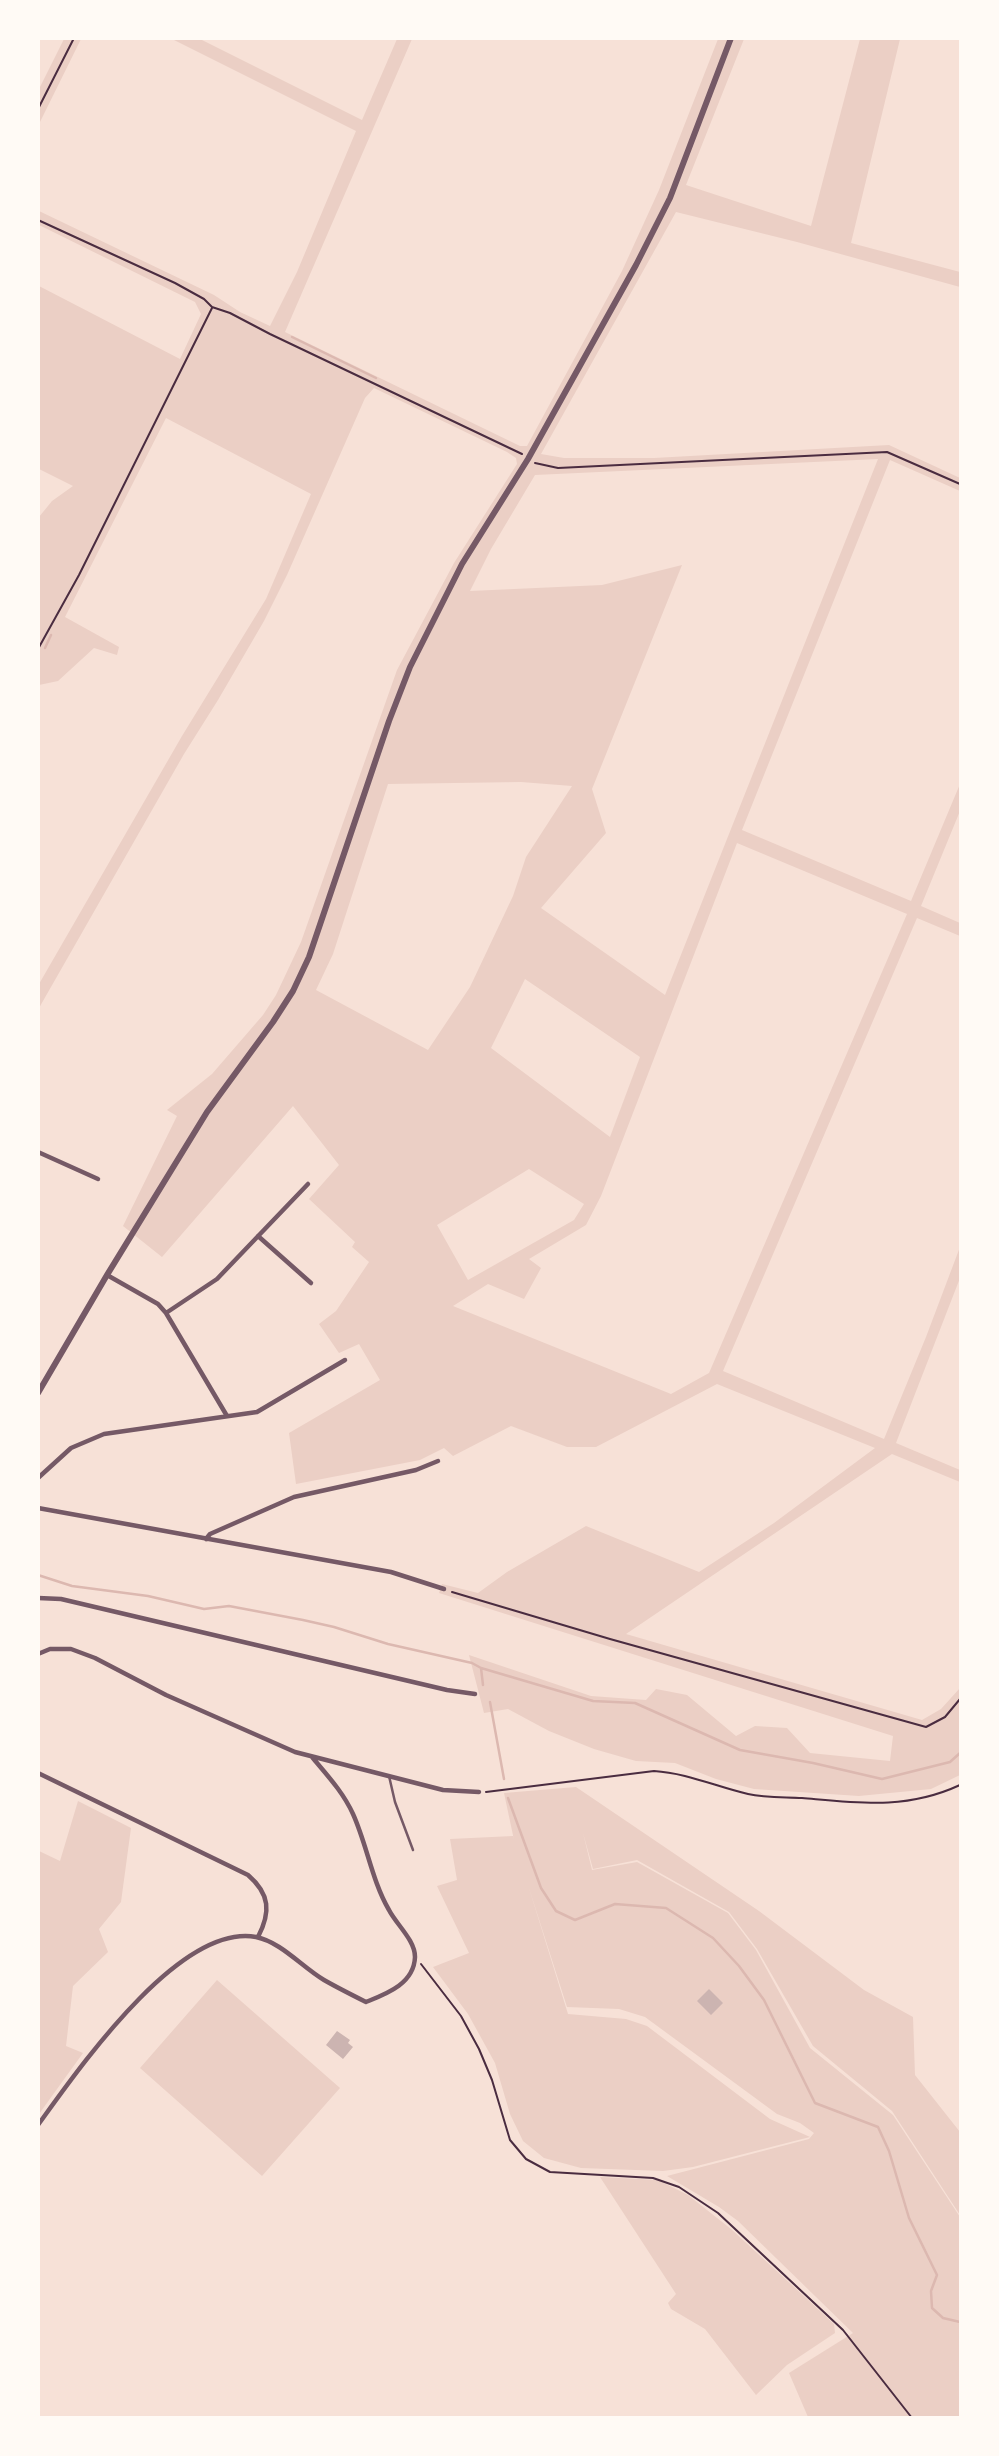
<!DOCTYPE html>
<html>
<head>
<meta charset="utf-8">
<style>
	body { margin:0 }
	#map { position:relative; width:999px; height:2456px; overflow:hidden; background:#f7e1d7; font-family:Overpass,sans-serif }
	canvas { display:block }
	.frame { position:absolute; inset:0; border:40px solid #fffaf5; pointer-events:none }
</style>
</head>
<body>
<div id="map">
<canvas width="999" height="2456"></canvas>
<div class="frame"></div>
</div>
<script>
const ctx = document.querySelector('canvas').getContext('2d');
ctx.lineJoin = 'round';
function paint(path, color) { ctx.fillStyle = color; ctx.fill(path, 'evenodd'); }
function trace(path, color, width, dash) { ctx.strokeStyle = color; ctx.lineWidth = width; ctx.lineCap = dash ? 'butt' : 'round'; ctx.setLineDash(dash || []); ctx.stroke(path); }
paint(new Path2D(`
	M 64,39 L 81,39 L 39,124 L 39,89 Z
	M 172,39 L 200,39 L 362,120 L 397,39 L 412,39 L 285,332 L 520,446 L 527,446 L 622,271 L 659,190 L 718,39 L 744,39 L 686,185 L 811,226 L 860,39 L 900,39 L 851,243 L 960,272 L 960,287 L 797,242 L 676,212 L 541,454 L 564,458 L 654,458 L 889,445 L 960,478 L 960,491 L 890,460 L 742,830 L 911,901 L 960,784 L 960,811 L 921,906 L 960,923 L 960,936 L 917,918 L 723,1371 L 884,1439 L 926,1337 L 960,1247 L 960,1278 L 896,1443 L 960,1470 L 960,1482 L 892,1454 L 626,1634 L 922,1720 L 941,1709 L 960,1688 L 960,1775 L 931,1789 L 859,1796 L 754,1789 L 716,1779 L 675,1763 L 636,1761 L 594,1749 L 549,1731 L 508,1709 L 484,1713 L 469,1655 L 591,1696 L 646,1700 L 656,1689 L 687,1695 L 736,1736 L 755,1726 L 787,1728 L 810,1753 L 890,1761 L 893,1736 L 439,1593 L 442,1584 L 478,1593 L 507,1572 L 586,1526 L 699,1572 L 774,1523 L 875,1448 L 717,1384 L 596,1447 L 567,1447 L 511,1426 L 453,1456 L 444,1448 L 420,1460 L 296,1484 L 289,1433 L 380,1380 L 359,1344 L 339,1353 L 319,1324 L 336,1311 L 369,1262 L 352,1247 L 355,1242 L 309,1199 L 339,1165 L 293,1106 L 162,1257 L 123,1226 L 177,1116 L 167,1110 L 212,1074 L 263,1015 L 276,995 L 301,942 L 397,670 L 454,563 L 517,464 L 516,458 L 507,452 L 374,388 L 365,398 L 287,575 L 264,621 L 218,700 L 184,754 L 39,1008 L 39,984 L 182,736 L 266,599 L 311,494 L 166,418 L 65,617 L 119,647 L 117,655 L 94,648 L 58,681 L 39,685 L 39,517 L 52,501 L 73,486 L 39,469 L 39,286 L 180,359 L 201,314 L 195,302 L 39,225 L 39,211 L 214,295 L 240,312 L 270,326 L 297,272 L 356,131 ZM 878,459 L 665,995 L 541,908 L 606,833 L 592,789 L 682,565 L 602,585 L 470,591 L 491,549 L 535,475 ZM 521,782 L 572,786 L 526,857 L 513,896 L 470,987 L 428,1050 L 316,990 L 333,954 L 388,784 ZM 737,843 L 907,914 L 709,1373 L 671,1394 L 453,1306 L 488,1284 L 524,1299 L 541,1268 L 529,1259 L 586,1225 L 601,1196 ZM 525,979 L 640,1057 L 610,1137 L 491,1048 ZM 529,1169 L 584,1204 L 574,1220 L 468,1280 L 437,1225 Z
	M 576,1787 L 759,1911 L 864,1990 L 913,2017 L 915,2075 L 960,2132 L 960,2215 L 892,2111 L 813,2046 L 757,1949 L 729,1912 L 637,1860 L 593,1869 L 583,1833 L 592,1870 L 637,1862 L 728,1913 L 756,1950 L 810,2048 L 893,2115 L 960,2217 L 960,2417 L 808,2417 L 789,2373 L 853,2333 L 738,2221 L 719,2207 L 667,2176 L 809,2139 L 814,2133 L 800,2123 L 777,2114 L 645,2017 L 619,2009 L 567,2007 L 528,1885 L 568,2014 L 626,2019 L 647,2026 L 770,2119 L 810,2137 L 693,2167 L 663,2171 L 581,2168 L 544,2158 L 523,2141 L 510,2114 L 495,2063 L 468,2014 L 433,1967 L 469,1953 L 437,1886 L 457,1880 L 450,1839 L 513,1836 L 514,1840 L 504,1793 Z
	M 78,1801 L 131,1828 L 121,1902 L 99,1929 L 108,1952 L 73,1986 L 66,2046 L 83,2053 L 39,2114 L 39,1851 L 60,1861 Z
	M 217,1980 L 340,2088 L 262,2176 L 140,2068 Z
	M 600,2177 L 658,2180 L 688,2195 L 731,2229 L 805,2297 L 834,2324 L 835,2333 L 787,2365 L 756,2395 L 705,2329 L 671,2309 L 668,2303 L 676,2294 Z`), '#ebcfc5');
trace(new Path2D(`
	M 292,337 L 376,378
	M 45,648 L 51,635
	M 38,1575 L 72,1586 L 148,1596 L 204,1609 L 229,1606 L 303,1620 L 334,1627 L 388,1644 L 472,1663 L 481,1668 L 593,1701 L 635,1703 L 740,1750 L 813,1763 L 882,1779 L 950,1762 L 960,1753
	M 481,1668 L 483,1685
	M 490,1702 L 504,1779
	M 508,1798 L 541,1888 L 556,1911 L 575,1920 L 615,1904 L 666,1908 L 713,1938 L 739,1966 L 764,2000 L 815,2103 L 878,2127 L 889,2151 L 909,2218 L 937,2275 L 931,2291 L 932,2308 L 943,2318 L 960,2322`), '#dcb8b0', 2.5);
paint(new Path2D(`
	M 709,1989 L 723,2003 L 711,2015 L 697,2001 Z
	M 337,2031 L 350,2040 L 348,2043 L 353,2047 L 343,2059 L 326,2045 Z`), '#ccb4b1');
trace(new Path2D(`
	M 38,109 L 74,38
	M 38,220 L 175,283 L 204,299 L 212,307 L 230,313 L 270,334 L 522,454
	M 535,463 L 558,468 L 887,452 L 960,484
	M 38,649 L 79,575 L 212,308
	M 452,1592 L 610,1639 L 926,1727 L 945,1717 L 960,1699
	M 486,1792 L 654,1771 C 687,1773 717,1787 748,1794 C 765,1798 784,1797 802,1798 C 859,1803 906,1810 960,1785
	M 421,1964 L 461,2016 L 479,2049 L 492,2080 L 510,2140 L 526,2159 L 550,2172 L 653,2178 L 679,2187 L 718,2213 L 843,2330 L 912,2418`), '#4a2c40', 2);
trace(new Path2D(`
	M 389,1776 L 395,1802 L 413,1850`), '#755966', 2.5);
trace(new Path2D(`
	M 38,1152 L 98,1179
	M 258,1236 L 311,1283
	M 107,1275 L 158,1304 L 166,1313 L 227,1416
	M 166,1313 L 217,1279 L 308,1184
	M 38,1478 L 71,1448 L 104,1434 L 257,1412 L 345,1360
	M 38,1508 L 391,1572 L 444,1589
	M 206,1539 L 210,1534 L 294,1497 L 416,1470 L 438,1461
	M 38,1598 L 61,1599 L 447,1690 L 475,1694
	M 38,1654 L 50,1649 L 71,1649 L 95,1658 L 166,1695 L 295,1752 L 443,1790 L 479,1792
	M 38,1773 L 248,1875 C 270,1894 271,1912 258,1937
	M 38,2125 C 78,2070 179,1923 256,1937 C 281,1942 302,1967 324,1980 C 338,1988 352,1995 366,2002 C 386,1994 414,1984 415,1957 C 415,1940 396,1924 389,1910 C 372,1881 367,1845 353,1814 C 343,1792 327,1775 312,1757`), '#755966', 4.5);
trace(new Path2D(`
	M 38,1393 L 107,1275 L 207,1112 L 273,1022 L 293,991 L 309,957 L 389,721 L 410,667 L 462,564 L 528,459 L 636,265 L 670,198 L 731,38`), '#755966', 6);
</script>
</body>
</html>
